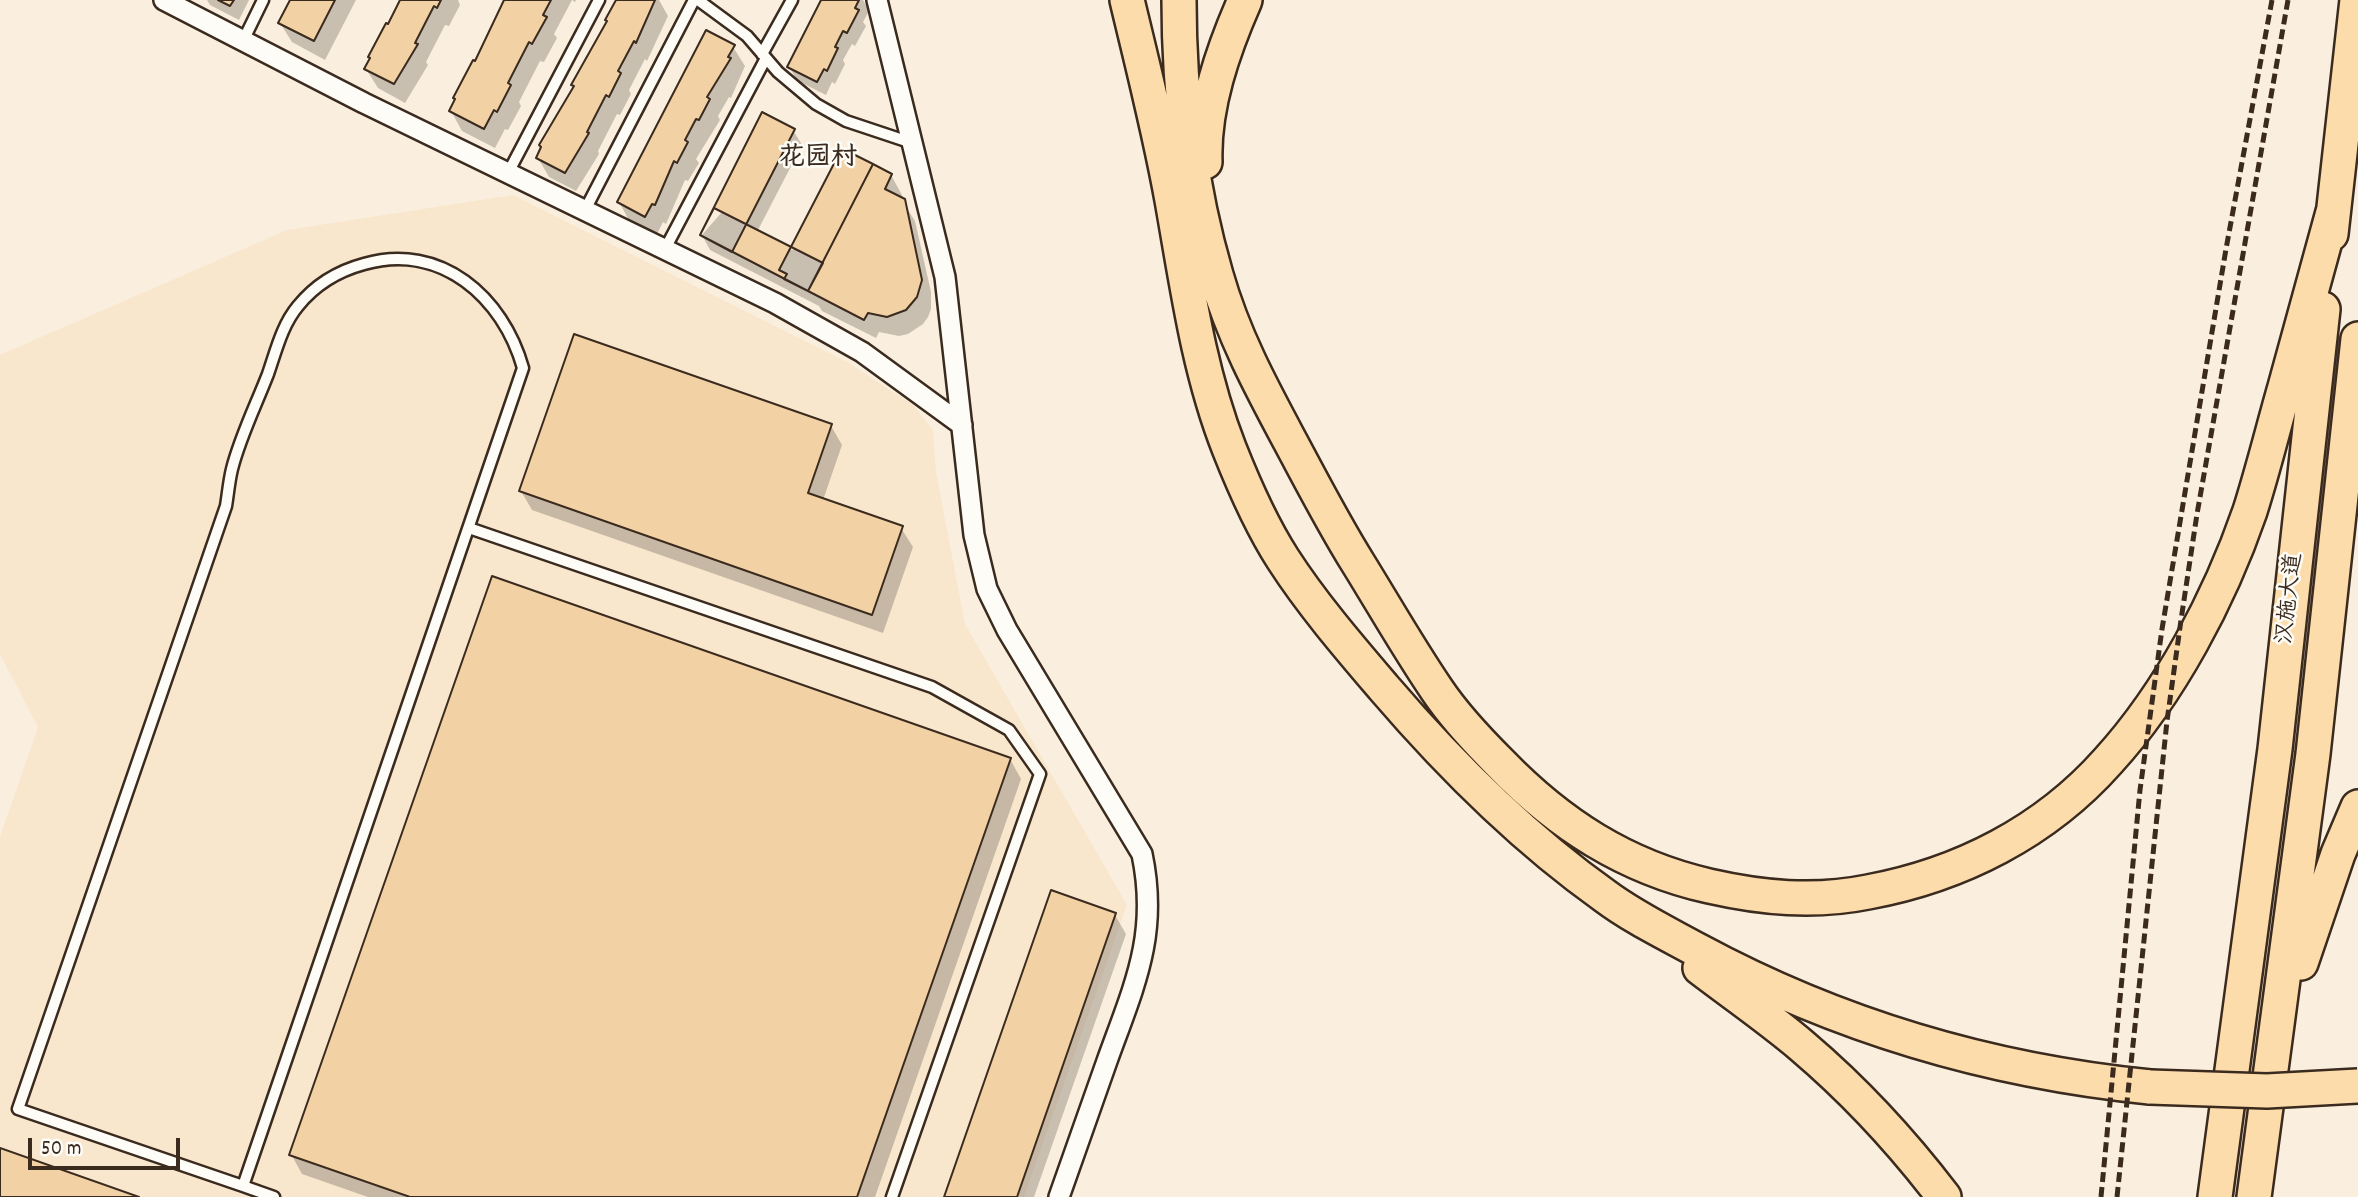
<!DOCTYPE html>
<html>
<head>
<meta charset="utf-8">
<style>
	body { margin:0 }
	#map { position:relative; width:2358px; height:1197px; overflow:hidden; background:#faefde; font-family:Dekko,sans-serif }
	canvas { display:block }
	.scale { position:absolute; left:28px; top:1138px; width:152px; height:32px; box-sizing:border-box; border:4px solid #3b2a1e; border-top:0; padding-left:9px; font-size:21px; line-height:24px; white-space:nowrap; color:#3b2a1e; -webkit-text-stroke:5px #fdfcf7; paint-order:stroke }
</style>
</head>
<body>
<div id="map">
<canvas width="2358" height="1197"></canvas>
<div class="scale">50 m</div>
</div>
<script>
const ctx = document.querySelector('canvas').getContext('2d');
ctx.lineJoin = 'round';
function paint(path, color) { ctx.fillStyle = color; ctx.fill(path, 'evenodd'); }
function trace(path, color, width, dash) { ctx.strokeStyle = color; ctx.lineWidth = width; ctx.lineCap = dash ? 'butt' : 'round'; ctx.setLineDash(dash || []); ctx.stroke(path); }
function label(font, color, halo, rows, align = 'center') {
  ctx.font = font + ' Dekko,"LXGW WenKai TC",sans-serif'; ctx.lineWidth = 5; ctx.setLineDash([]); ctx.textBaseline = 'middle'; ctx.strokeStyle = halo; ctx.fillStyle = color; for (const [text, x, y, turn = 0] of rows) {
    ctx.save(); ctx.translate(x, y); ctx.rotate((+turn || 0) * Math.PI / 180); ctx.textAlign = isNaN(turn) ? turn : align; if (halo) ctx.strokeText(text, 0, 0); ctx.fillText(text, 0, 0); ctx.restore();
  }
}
paint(new Path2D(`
	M 513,195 L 849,363 L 913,405 L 933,430 L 936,472 L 965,624 L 1127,905 L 1024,1197 L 0,1197 L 0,837 L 38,727 L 0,654 L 0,355 L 287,230 Z`), '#f8e6cd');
paint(new Path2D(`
	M 207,0 L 249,0 L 239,20 L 210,5 Z
	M 292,0 L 356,0 L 325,60 L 292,42 L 280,23 Z
	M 401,0 L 458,0 L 460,5 L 449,26 L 445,25 L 426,62 L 428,65 L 405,103 L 378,88 L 366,69 Z
	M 506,0 L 576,0 L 575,2 L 572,0 L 554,34 L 557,38 L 544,62 L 540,61 L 519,102 L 521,106 L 508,130 L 505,129 L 495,148 L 462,131 L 451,111 Z
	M 618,0 L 659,0 L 668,16 L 647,61 L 645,59 L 629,90 L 631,94 L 620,115 L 617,114 L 598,151 L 599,154 L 576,191 L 549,177 L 538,158 L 609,22 Z
	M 823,0 L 863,0 L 869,11 L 863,22 L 866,26 L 855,46 L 852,44 L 843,60 L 845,64 L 835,84 L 832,82 L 826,95 L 798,81 L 789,67 Z
	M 733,47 L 745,66 L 731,98 L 729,97 L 718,116 L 720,120 L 696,159 L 699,163 L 688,181 L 685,180 L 666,224 L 663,222 L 656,236 L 630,222 L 619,202 Z
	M 793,130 L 802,145 L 757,232 L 792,250 L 891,175 L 902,195 L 901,199 L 915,221 L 931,292 L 931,309 L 928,317 L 923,324 L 908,334 L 899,336 L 879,332 L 876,338 L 822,311 L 819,306 L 710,250 L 702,235 Z
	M 831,426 L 842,445 L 823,500 L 901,528 L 913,547 L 883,633 L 532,510 L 521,491 Z
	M 1010,759 L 1021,779 L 875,1197 L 368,1197 L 302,1174 L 291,1154 Z
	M 1115,915 L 1126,934 L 1034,1197 L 945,1197 Z`), '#0003');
const building = new Path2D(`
	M 218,0 L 234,0 L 230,6 Z
	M 290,0 L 335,0 L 314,41 L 278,23 Z
	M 400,0 L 441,0 L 437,8 L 434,6 L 415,43 L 418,44 L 394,84 L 364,69 L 370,58 L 368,57 L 386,23 L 388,24 Z
	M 504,0 L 551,0 L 543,15 L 547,17 L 532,44 L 529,42 L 508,83 L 511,85 L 497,112 L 494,110 L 484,129 L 449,111 L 455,99 L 453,98 L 473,60 L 475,61 Z
	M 616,0 L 655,0 L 636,43 L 634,41 L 618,71 L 621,73 L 609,97 L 606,95 L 587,132 L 589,133 L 565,173 L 536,158 L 541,147 L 539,145 L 574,86 L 571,85 L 607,21 L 605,20 Z
	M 821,0 L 859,0 L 855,8 L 859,10 L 847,33 L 843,31 L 835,47 L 838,48 L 827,71 L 824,69 L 817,82 L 787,67 Z
	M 706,30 L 735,45 L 728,57 L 731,58 L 707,97 L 710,99 L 699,120 L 696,119 L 685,140 L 688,142 L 677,163 L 674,161 L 655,205 L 652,204 L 645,217 L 617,202 Z
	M 762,112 L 795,129 L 732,252 L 700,235 Z
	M 840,152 L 847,156 L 849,152 L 873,164 L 808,291 L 784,279 L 787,274 L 779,270 Z
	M 873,164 L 892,174 L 885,189 L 905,199 L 922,280 L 917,297 L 906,310 L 887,317 L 868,313 L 864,320 L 808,291 Z
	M 714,208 L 823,263 L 808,291 L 700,235 Z
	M 574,334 L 832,424 L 808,493 L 903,526 L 872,615 L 519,491 Z
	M 492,576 L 1011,758 L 857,1197 L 410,1197 L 289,1155 Z
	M 1051,890 L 1116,913 L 1017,1197 L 944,1197 Z
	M 0,1148 L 139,1197 L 0,1197 Z`);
paint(building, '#f2d2a4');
trace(building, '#3b2a1e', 2);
const lane = new Path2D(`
	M 698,0 L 747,36 L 778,72 L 816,104 L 846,121 L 912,143
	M 243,41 L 263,0
	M 762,54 L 792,0
	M 508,173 L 599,0
	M 585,210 L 694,0
	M 665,249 L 766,58
	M 469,528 L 932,687 L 1009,730 L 1040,774 L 892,1197
	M 243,1186 L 523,368 C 503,297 441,242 364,264 C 338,271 315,285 298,306 C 282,325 276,351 268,374 C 256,405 240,437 232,469 C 229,481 228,494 226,506 L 18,1109 L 243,1186 L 274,1197`);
const street = new Path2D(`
	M 164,0 L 364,103 L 775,303 L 862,352 L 962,425
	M 877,0 L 945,277 L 974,535 L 987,589 L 1007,630 L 1142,854 C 1159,935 1134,986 1107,1061 C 1091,1106 1075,1152 1059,1197`);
const highway = new Path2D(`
	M 1127,0 C 1143,67 1160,133 1172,200 C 1187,284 1198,369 1229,448 C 1244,486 1261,525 1283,559 C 1312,604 1349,647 1384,688 C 1450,765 1522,837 1605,896 C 1633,917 1666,933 1697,950 C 1838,1026 1990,1071 2150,1087
	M 1179,0 C 1179,93 1190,186 1216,275 C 1233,335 1261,387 1290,441 C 1312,482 1333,523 1358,563 C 1384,605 1409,649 1437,690 C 1455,717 1477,740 1500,763 C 1559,824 1625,867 1709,886 C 1762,898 1814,903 1868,892 C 1960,875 2045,832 2108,761 C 2170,693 2220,598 2250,511 C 2263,470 2273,429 2285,387 C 2301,329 2317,270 2333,212
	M 1205,162 C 1203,107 1223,50 1245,0
	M 2331,234 L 2357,0
	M 2301,963 L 2338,854 L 2358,807
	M 1700,968 C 1734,994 1769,1018 1802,1046 C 1855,1091 1902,1142 1944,1197
	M 2215,1197 L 2275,749 L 2323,309
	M 2254,1197 L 2313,754 L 2358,339`);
trace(lane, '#3b2a1e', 15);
trace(street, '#3b2a1e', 24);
trace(highway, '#3b2a1e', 38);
trace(lane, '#fdfcf7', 10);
trace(street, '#fdfcf7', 19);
trace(highway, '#fddcac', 33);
trace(new Path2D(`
	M 2101,1197 L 2140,790 L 2162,629 L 2226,249 L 2272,0
	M 2117,1197 L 2167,721 L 2181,620 L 2197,514 L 2288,0`), '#3b2a1e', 5, [10, 5]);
const highwayBridge = new Path2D(`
	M 2150,1087 L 2267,1091 L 2358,1086`);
trace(highwayBridge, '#3b2a1e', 38, []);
trace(highwayBridge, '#fddcac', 33);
label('23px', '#3b2a1e', '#fdfcf7', [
	["汉施大道",2292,599,-84]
]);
label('bold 26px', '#3b2a1e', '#fdfcf7', [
	["花园村",818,160]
]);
</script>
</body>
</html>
